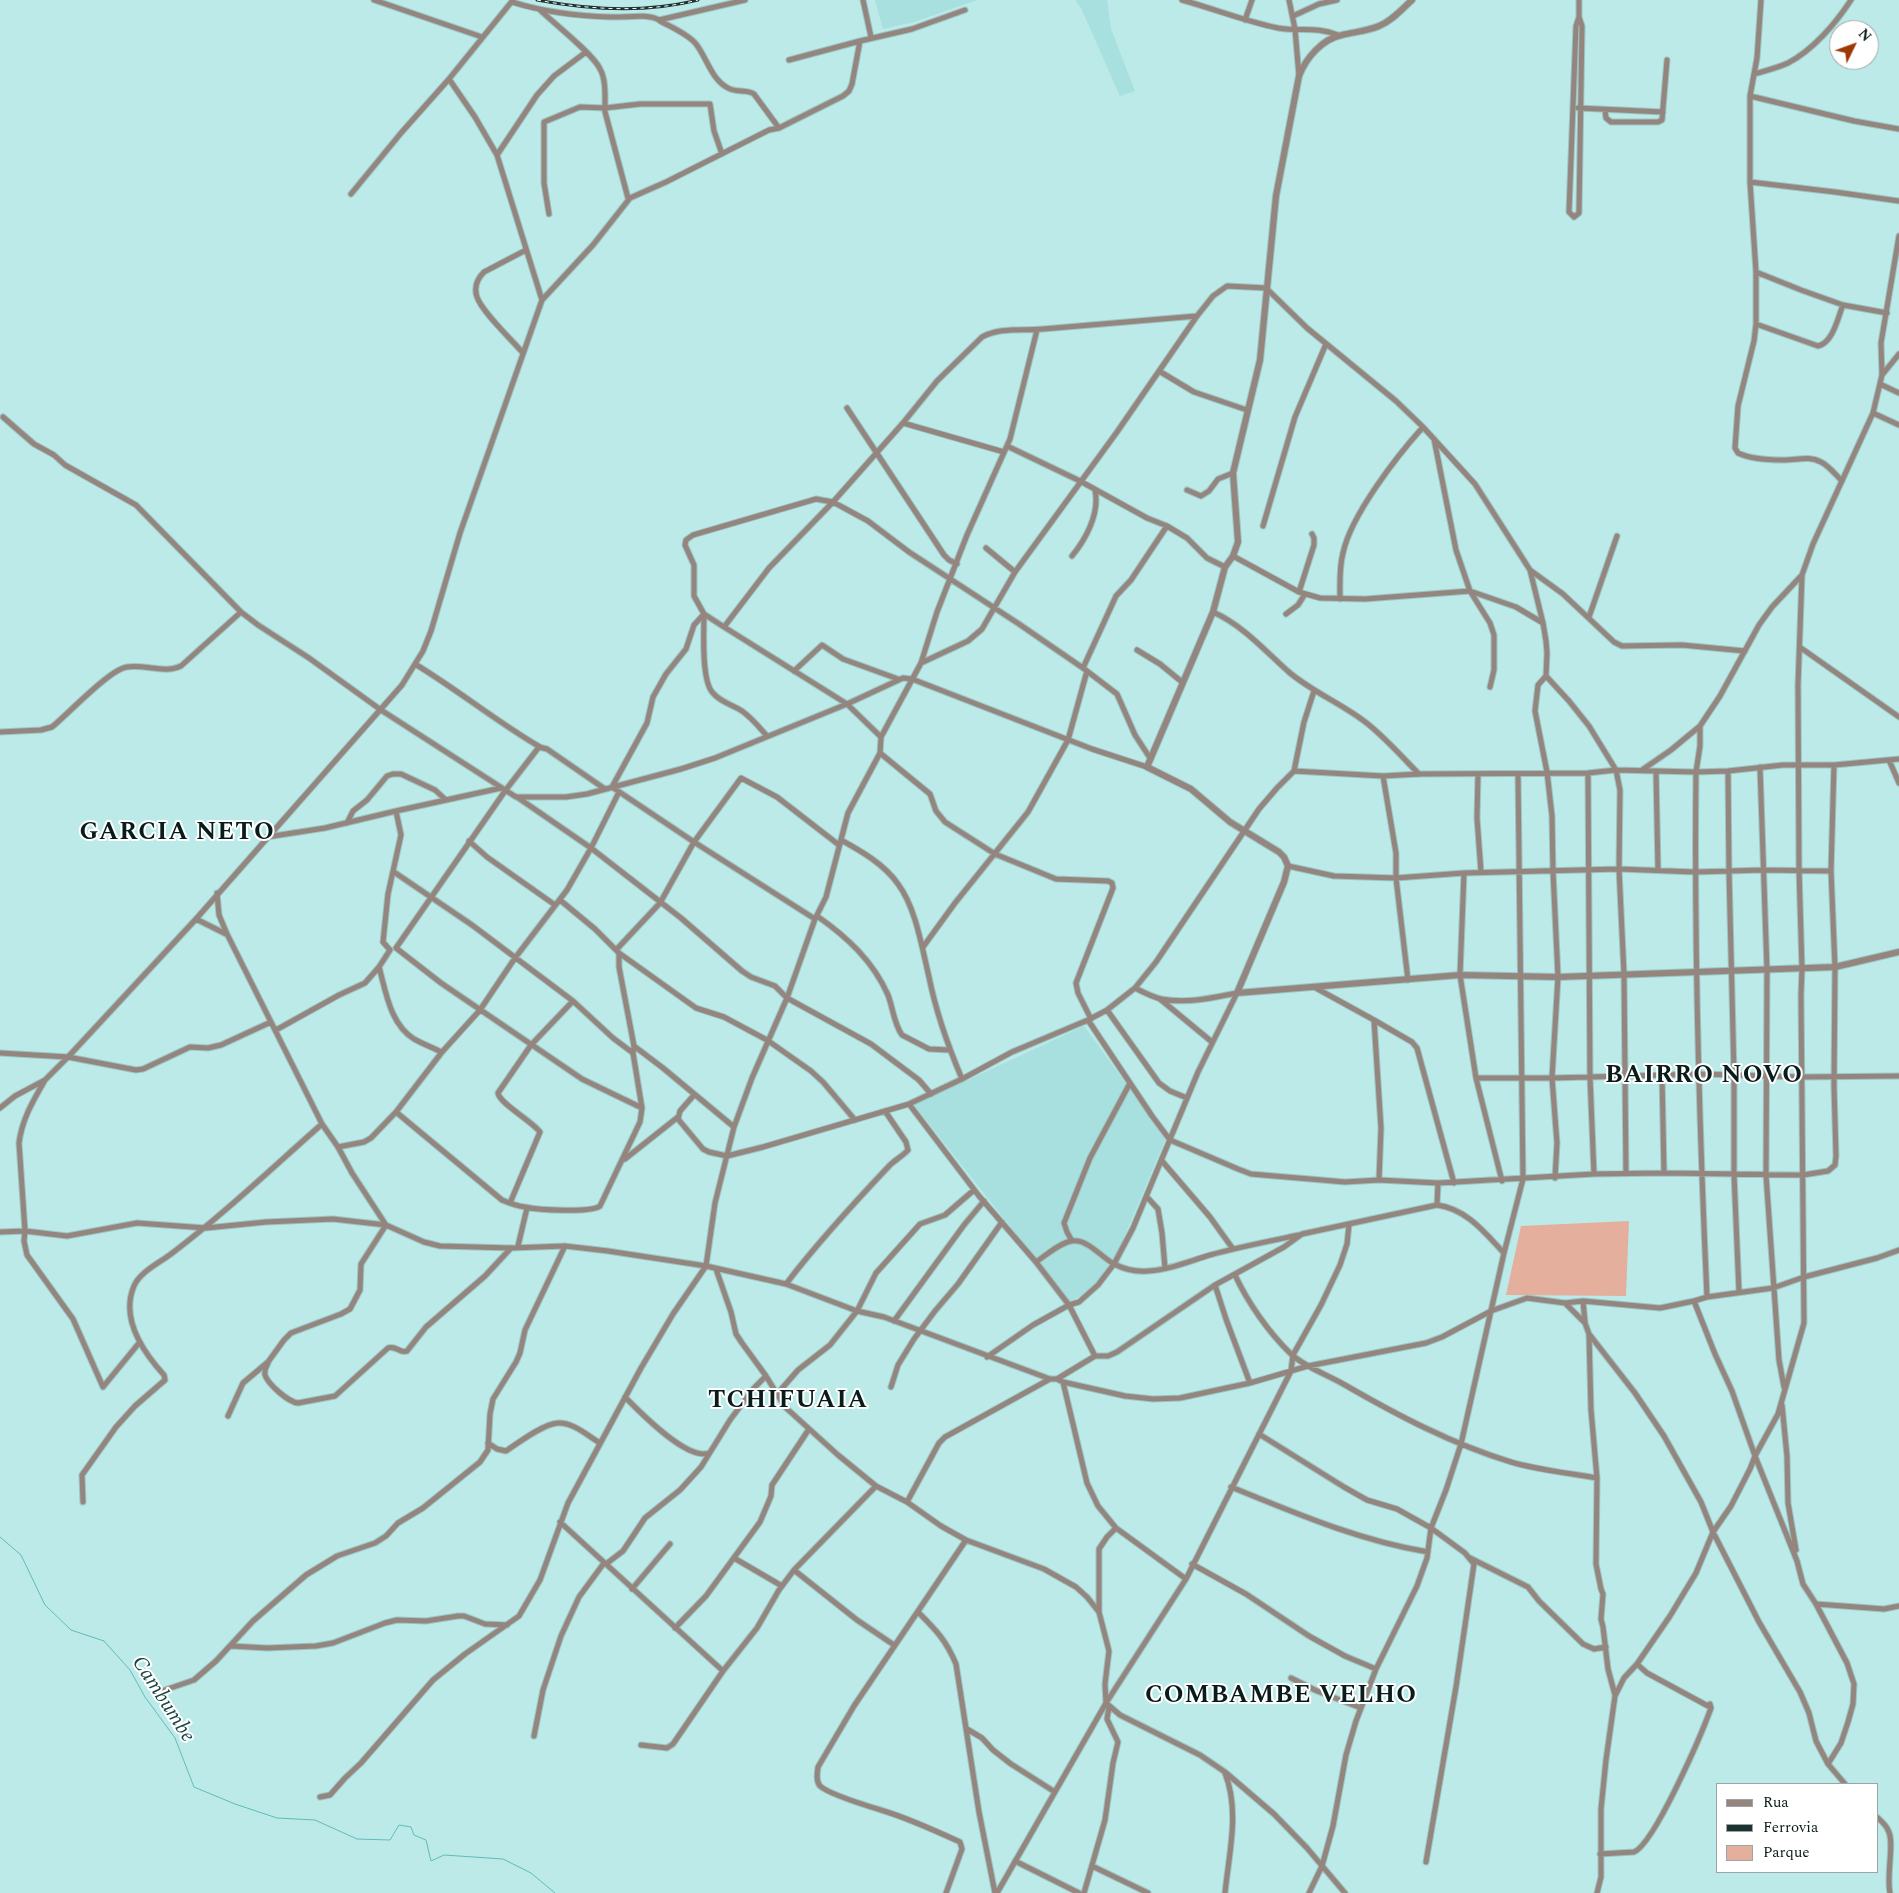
<!DOCTYPE html>
<html>
<head>
<meta charset="utf-8">
<style>
	body { margin:0 }
	#map { position:relative; width:1899px; height:1893px; overflow:hidden; background:#bbeae8; font-family:Spectral,serif }
	canvas { display:block }
	.legend { position:absolute; left:1716px; top:1783px; width:162px; height:90px; box-sizing:border-box; background:#fff; border:1px solid #9da4a4; margin:0; padding:6px 9px; list-style:none; font-size:15px; color:#091c1b }
	.legend li { display:flex; align-items:center; gap:10px; height:25px }
	.legend b { width:25px; border:1px solid #9da4a4 }
	.north { position:absolute; left:1829px; top:20px; width:50px; height:50px; box-sizing:border-box; background:#fff; border:1px solid #9da4a4; border-radius:50%; rotate:48deg; font-size:14px; font-weight:700; line-height:20px; text-align:center; color:#091c1b }
	.north::after { content:''; display:block; margin:auto; width:18px; height:22px; background:#9d3905; clip-path:polygon(50% 0,100% 100%,50% 72%,0 100%) }
</style>
</head>
<body>
<div id="map">
<canvas width="1899" height="1893"></canvas>
<ul class="legend">
<li><b style="height:6px;background:#95857f"></b>Rua</li>
<li><b style="height:6px;background:#1d3332"></b>Ferrovia</li>
<li><b style="height:14px;background:#e4b09d"></b>Parque</li>
</ul>
<div class="north">N</div>
</div>
<script>
const ctx = document.querySelector('canvas').getContext('2d');
ctx.lineJoin = 'round';
function paint(path, color) { ctx.fillStyle = color; ctx.fill(path, 'evenodd'); }
function trace(path, color, width, dash) { ctx.strokeStyle = color; ctx.lineWidth = width; ctx.lineCap = dash ? 'butt' : 'round'; ctx.setLineDash(dash || []); ctx.stroke(path); }
function label(font, color, halo, rows, align = 'center') {
  ctx.font = font + ' Spectral,serif'; ctx.lineWidth = 4; ctx.setLineDash([]); ctx.textBaseline = 'middle'; ctx.strokeStyle = halo; ctx.fillStyle = color; for (const [text, x, y, turn = 0] of rows) {
    ctx.save(); ctx.translate(x, y); ctx.rotate((+turn || 0) * Math.PI / 180); ctx.textAlign = isNaN(turn) ? turn : align; if (halo) ctx.strokeText(text, 0, 0); ctx.fillText(text, 0, 0); ctx.restore();
  }
}
paint(new Path2D(`
	M 875,0 L 977,0 L 914,22 L 883,29 Z
	M 1075,0 L 1107,0 L 1111,29 L 1135,91 L 1120,96 L 1081,8 Z
	M 1084,1026 L 1166,1138 L 1116,1256 L 1094,1288 L 1070,1302 L 914,1105 Z`), '#a7e0de');
paint(new Path2D(`
	M 1629,1221 L 1626,1296 L 1506,1295 L 1521,1226 Z`), '#e4b09d');
trace(new Path2D(`
	M 0,1537 L 21,1555 L 45,1605 L 71,1630 L 104,1641 L 130,1670 L 145,1697 L 175,1738 L 194,1787 L 235,1804 L 277,1818 L 315,1820 L 357,1839 L 390,1840 L 399,1825 L 411,1827 L 414,1835 L 426,1840 L 431,1861 L 444,1855 L 503,1859 L 531,1873 L 555,1893`), '#61bbba', 1);
const minor = new Path2D(`
	M 374,0 L 482,37
	M 863,0 L 871,37
	M 1182,0 C 1215,9 1244,21 1278,28 C 1301,32 1315,26 1338,35
	M 1289,0 L 1295,29 L 1299,76
	M 1761,0 L 1757,58 L 1750,96 L 1750,182 L 1756,272 L 1756,324 L 1754,341 L 1738,406 L 1735,448 L 1738,453 C 1751,459 1768,460 1782,460 C 1795,461 1808,455 1821,462 C 1829,466 1835,474 1842,481
	M 512,2 C 544,12 577,16 610,17 C 626,18 646,13 659,20 L 745,0
	M 541,11 C 554,23 594,55 600,69 C 606,79 605,96 605,108 L 604,108 L 628,198 L 630,198
	M 1293,16 L 1319,4 L 1337,0
	M 1579,17 L 1576,26 L 1569,212 L 1574,217 L 1579,213 L 1582,26 L 1579,17 L 1579,0
	M 1245,20 L 1252,0
	M 660,21 C 671,27 688,34 696,44 C 707,58 711,79 728,88 C 736,93 747,89 754,94 L 779,128
	M 789,60 L 860,41
	M 1754,74 C 1765,71 1777,68 1788,63 C 1813,50 1836,23 1851,0
	M 449,79 L 475,117 L 497,155 L 542,300
	M 1750,96 L 1854,121 L 1899,129
	M 1578,108 L 1663,112
	M 1605,110 L 1606,118 L 1611,122 L 1658,122 L 1662,120 L 1667,60
	M 497,155 L 537,95 L 554,76 L 586,52
	M 1750,182 L 1835,192 L 1899,201
	M 351,194 L 401,133 L 449,79 L 513,0
	M 549,214 L 544,183 L 544,122 L 580,107 L 605,108 L 640,104 L 710,104 L 714,131 L 722,154
	M 1756,272 L 1801,290 L 1843,305
	M 1756,324 L 1818,346 C 1833,343 1838,317 1843,305 L 1887,313
	M 523,353 C 512,340 482,312 477,297 C 474,288 477,279 484,272 L 526,250
	M 1159,371 L 1194,392 L 1247,410
	M 1882,375 L 1899,354
	M 1880,384 L 1899,393
	M 847,408 L 944,555 L 949,560 L 957,564
	M 1873,413 L 1899,425
	M 3,417 L 34,444 L 54,455 L 65,465 L 136,505 L 241,612 L 258,625 L 309,658 L 381,710 L 516,797 L 566,797 L 587,794 L 681,769 L 715,758 L 847,704 L 903,678 L 912,679 L 1092,749 L 1147,767
	M 903,423 L 1004,452
	M 1434,439 L 1456,550 L 1470,591 L 1490,623 L 1494,635 L 1494,670 L 1490,687
	M 1007,446 L 1080,481 L 1147,518 L 1167,526 L 1187,538 L 1207,558 L 1225,567
	M 1187,490 L 1201,496 L 1209,491 L 1218,479 L 1233,473
	M 1263,526 L 1295,417 L 1326,344
	M 986,548 L 1015,572
	M 1072,556 C 1086,539 1100,513 1095,490
	M 1233,556 L 1299,592 L 1320,598 L 1365,599 L 1470,591 L 1516,607 L 1543,623
	M 1530,570 L 1563,594 L 1614,642 L 1622,646 L 1682,645 L 1745,651
	M 1299,592 L 1314,545 L 1314,538 L 1312,534
	M 1340,599 C 1340,584 1339,568 1343,553 C 1351,515 1397,456 1423,427
	M 1213,612 C 1244,626 1265,651 1290,673 C 1313,692 1340,703 1364,721 C 1384,736 1401,756 1419,774
	M 704,614 L 694,625 L 686,649 L 666,674 L 653,697 L 647,723 L 612,787 L 694,842 L 815,919
	M 704,614 C 704,631 701,681 713,693 C 720,702 733,705 742,711 C 752,718 759,727 767,736
	M 1286,614 L 1298,605 L 1305,594
	M 1589,617 L 1617,536
	M 724,627 L 704,614 L 694,596 L 694,565 L 685,545 L 686,540 L 693,535 L 816,499 L 833,502 L 868,521 L 909,552 L 1019,624 L 1083,668 L 1117,694 L 1135,735 L 1150,758
	M 1801,648 L 1899,717
	M 1137,650 L 1160,664 L 1182,682
	M 921,663 L 937,612 L 967,535 L 1010,439 L 1037,330
	M 415,664 C 458,690 497,722 540,747
	M 1083,668 L 1116,596 L 1131,580 L 1167,526
	M 794,671 L 822,645 L 843,659 L 898,679
	M 1546,676 L 1538,685 L 1535,711 L 1547,772 L 1552,816 L 1553,871 L 1558,977 L 1552,1078 L 1557,1143 L 1555,1178
	M 1700,726 L 1700,746 L 1696,772 C 1694,947 1699,1122 1707,1297
	M 0,732 L 41,730 L 52,727 C 68,714 110,669 127,667 C 145,664 164,674 181,666 L 241,612
	M 881,737 L 847,704 L 724,627 L 769,568 L 833,502 L 903,423 L 937,381 L 982,337 C 1000,327 1022,331 1043,329 C 1094,325 1146,320 1197,316
	M 880,753 L 930,794 L 936,811 L 945,822 L 995,854 L 1056,879 L 1108,881 L 1112,883 L 1113,888 L 1076,983 L 1078,993 L 1091,1019
	M 1889,760 L 1899,783
	M 1760,767 L 1767,970 L 1766,1175 L 1779,1360 L 1784,1387
	M 1642,770 L 1671,750 L 1700,726 L 1720,696 L 1759,625 L 1772,607 L 1802,575
	M 1294,771 L 1304,722 L 1314,691
	M 1656,771 L 1658,870
	M 1728,771 L 1729,871 L 1734,1074 L 1734,1174 L 1739,1292
	M 1588,773 L 1590,1077 L 1594,1174
	M 1478,774 L 1477,818 L 1481,872
	M 1383,776 L 1396,853 L 1396,878 L 1408,980
	M 605,789 L 547,749 L 539,747 L 505,791 L 396,948 L 441,983 L 582,1079 L 642,1108
	M 517,797 L 591,848 L 681,918 L 742,971 L 751,977 L 775,986 L 787,998 L 871,1044 L 919,1080 L 931,1094
	M 396,811 L 401,835 L 388,894 L 383,942 L 390,950 L 379,967 C 386,992 390,1024 414,1039 C 423,1044 433,1048 442,1052
	M 347,823 L 353,811 L 367,800 L 387,776 L 393,774 L 401,774 L 435,790 L 446,800
	M 267,837 L 325,828 L 396,811 L 501,788
	M 841,840 C 861,851 884,864 898,884 C 916,908 922,948 929,977 C 936,1012 948,1046 962,1079
	M 469,841 L 487,857 L 555,905
	M 1288,866 L 1334,876 L 1396,878 L 1464,873 L 1619,869 L 1695,872 L 1763,870 L 1831,871
	M 394,872 L 472,925 L 573,1001 L 613,1038 L 633,1053
	M 1464,873 L 1460,975 L 1476,1078 L 1552,1078 L 1700,1074 L 1802,1077 L 1899,1076
	M 217,893 L 219,915 L 227,934 L 322,1124 L 338,1147 L 352,1173 L 386,1225 L 361,1264 L 360,1290 L 350,1309 L 341,1314 L 291,1333 L 284,1340 L 268,1362 L 243,1383 L 228,1416
	M 560,900 L 595,929 L 619,953 L 696,1008 L 724,1017 L 767,1040 L 811,1071 L 823,1082 L 855,1120
	M 817,916 C 847,937 873,961 888,995 C 893,1008 894,1024 902,1035 L 929,1049 L 949,1050
	M 196,919 L 226,934
	M 923,947 L 955,903 L 1028,812 L 1068,740 L 1087,671
	M 616,950 L 660,903 L 694,842 L 741,778 L 777,797 L 839,845
	M 1314,987 L 1374,1020
	M 1135,988 C 1143,992 1152,997 1161,999 C 1186,1004 1212,998 1237,993
	M 1160,999 L 1212,1042
	M 1107,1010 L 1159,1083 L 1170,1091 L 1187,1098
	M 1088,1020 L 1152,1116 L 1170,1140 L 1238,1169 L 1251,1174 L 1345,1182 L 1379,1180 L 1438,1183 L 1594,1174 L 1664,1173 L 1803,1175 L 1828,1171 L 1835,1165 L 1836,1156 L 1834,1086 L 1835,967 L 1831,871 L 1834,765
	M 276,1030 L 339,995 L 365,983 L 379,967
	M 634,1046 L 663,1068 L 734,1127
	M 0,1053 L 68,1057 L 136,1070 L 143,1069 L 190,1047 L 208,1048 L 221,1045 L 271,1022
	M 1662,1074 L 1664,1173
	M 1476,1078 L 1502,1181
	M 45,1080 C 33,1101 22,1119 19,1143 L 25,1231 L 24,1241 L 27,1255 L 73,1319 L 103,1387 L 139,1343
	M 694,1095 L 680,1111 L 678,1119 L 703,1149 L 709,1152 L 727,1156 L 763,1147 L 909,1104 L 962,1079 L 1012,1052 L 1088,1020 L 1107,1010 L 1135,988 L 1156,962 L 1259,809 L 1277,788 L 1294,771 L 1383,776 L 1419,774 L 1588,773 L 1616,770 L 1696,772 L 1728,771 L 1783,765 L 1834,765 L 1899,759
	M 909,1104 L 979,1196 L 1036,1262 L 1069,1305 L 1095,1356
	M 0,1108 L 15,1096 L 45,1080 L 68,1057 L 196,919 L 402,685 L 423,651 L 431,631 L 460,533 L 542,300 L 593,245 L 630,198 L 666,182 L 769,130 L 779,128 L 843,96 L 849,91 L 852,84 L 860,41 L 912,29 L 965,10
	M 396,1112 L 502,1200 C 509,1203 517,1206 525,1207 C 538,1210 591,1213 600,1206 L 640,1122 L 642,1108 L 633,1053 L 634,1046 L 619,967 L 619,953
	M 338,1147 L 364,1142 L 371,1138 L 396,1112 L 442,1052 L 480,1010 L 515,958 L 567,890 L 591,848 L 619,792
	M 625,1159 L 678,1117
	M 1162,1161 L 1210,1217 L 1233,1249
	M 1379,1180 L 1381,1128 L 1374,1020 L 1412,1042 L 1417,1048 L 1454,1183
	M 1147,1197 L 1158,1209 L 1162,1233 L 1165,1268
	M 510,1203 L 540,1132 C 532,1121 499,1103 498,1093 L 531,1045 L 573,1001
	M 1437,1205 C 1467,1209 1485,1233 1504,1253
	M 0,1232 L 25,1231 L 67,1236 L 137,1223 L 206,1228 L 266,1222 L 333,1219 L 386,1225 L 424,1242 L 440,1246 L 511,1248 L 565,1246 L 608,1251 L 706,1266 L 786,1284 L 857,1311 L 884,1317 L 1050,1379 L 1057,1379 L 1063,1382 L 1125,1396 L 1153,1399 L 1180,1398 L 1250,1383 L 1308,1366 L 1426,1343 L 1442,1337 L 1491,1311 L 1527,1298 L 1565,1303 L 1583,1301 L 1660,1308 L 1694,1301 L 1707,1297 L 1773,1288 L 1804,1277 L 1877,1258 L 1899,1250
	M 1072,1241 L 1067,1232 L 1064,1223 L 1090,1158 L 1130,1083
	M 518,1246 L 527,1208
	M 1036,1262 C 1045,1256 1061,1242 1072,1241 C 1088,1239 1101,1257 1114,1264 C 1124,1269 1137,1272 1148,1271 C 1169,1270 1190,1261 1210,1255 C 1239,1247 1270,1241 1299,1235
	M 716,1269 L 731,1312 L 736,1334 L 742,1343 L 766,1376 L 785,1407 L 838,1455 L 876,1486 L 907,1502 L 941,1526 L 966,1540 L 1044,1569 L 1076,1587 L 1087,1597 L 1099,1612 L 1109,1651 L 1105,1684 L 1106,1703 L 1120,1715 L 1200,1755 L 1225,1772 L 1274,1814 L 1307,1848 L 1345,1893
	M 1235,1275 C 1248,1303 1269,1333 1292,1355 C 1307,1368 1328,1375 1345,1385 C 1397,1415 1452,1444 1511,1462 C 1538,1470 1568,1473 1597,1478
	M 786,1284 C 818,1242 854,1203 890,1165 C 896,1159 903,1156 908,1150 L 906,1142 L 885,1111
	M 1215,1285 L 1226,1319 L 1250,1383
	M 1583,1301 L 1585,1322
	M 1694,1301 L 1715,1354 L 1732,1391 L 1755,1456 L 1797,1561 L 1803,1584 L 1816,1604 L 1847,1663 L 1854,1684 L 1853,1704 L 1848,1722 L 1841,1743 L 1828,1764
	M 1565,1303 L 1585,1323 L 1589,1334 L 1635,1393 L 1664,1436 L 1701,1502 L 1713,1532 L 1759,1622 L 1800,1692 L 1809,1713 L 1816,1741 L 1828,1764 L 1845,1784
	M 894,1321 L 964,1225 L 984,1201
	M 1589,1334 L 1591,1410 L 1597,1478 L 1596,1564 L 1601,1589 L 1603,1594 L 1601,1619 L 1603,1627 L 1608,1669 L 1615,1695
	M 987,1357 L 1033,1325 L 1069,1305 L 1079,1302 L 1098,1285 L 1114,1264 L 1133,1228 L 1198,1072 L 1237,993
	M 268,1363 C 266,1367 264,1370 265,1375 C 268,1384 288,1402 298,1403 L 335,1396 L 388,1348 C 396,1345 400,1354 407,1351 L 426,1327 L 485,1276 L 511,1248
	M 1057,1379 L 1095,1356 L 1108,1356 L 1117,1352 L 1215,1285 L 1284,1247 L 1302,1234 L 1437,1205 L 1438,1183
	M 1063,1382 L 1087,1483 L 1098,1506 L 1116,1528 L 1186,1579
	M 891,1387 L 898,1365 L 914,1339 L 935,1311 L 958,1284 L 1002,1222
	M 777,1394 L 798,1370 L 830,1345 L 857,1311 L 876,1273 L 920,1224 L 945,1215 L 974,1190
	M 625,1397 C 640,1412 687,1461 709,1453
	M 1782,1405 L 1787,1456 L 1788,1503 L 1796,1550
	M 1259,1434 L 1344,1487 L 1367,1500 L 1397,1509 L 1431,1528 L 1465,1553 L 1474,1564 L 1456,1687 L 1426,1862
	M 488,1443 L 497,1449 L 506,1451 C 518,1443 543,1424 558,1423 C 573,1422 588,1436 600,1443
	M 1231,1487 C 1295,1513 1360,1541 1428,1552
	M 83,1502 L 82,1475 L 116,1427 L 135,1406 L 165,1380 L 164,1375 C 143,1352 120,1319 134,1286 C 140,1272 159,1263 171,1254 C 224,1214 272,1168 322,1124
	M 907,1502 L 939,1443 L 945,1437 L 1050,1379
	M 560,1522 L 723,1671
	M 734,1558 L 782,1586
	M 1470,1558 L 1528,1587 L 1539,1601 L 1583,1644 L 1594,1649 L 1606,1647
	M 606,1564 L 623,1551 L 645,1518 L 680,1490 L 701,1467 L 730,1420 L 754,1388 L 766,1376
	M 1192,1564 L 1246,1594 L 1309,1636 L 1345,1656 L 1376,1669
	M 794,1570 L 857,1620 L 894,1645
	M 632,1589 L 670,1544
	M 1816,1604 L 1884,1609 L 1899,1606
	M 918,1612 C 936,1630 946,1640 956,1664 L 979,1812 L 995,1893
	M 1099,1612 L 1099,1549 L 1107,1537 L 1116,1528
	M 675,1628 L 706,1596 L 760,1522 L 771,1496 L 772,1485 L 809,1429
	M 231,1646 L 267,1648 L 316,1646 L 333,1643 L 385,1623 L 397,1620 L 426,1621 L 458,1616 L 464,1616 L 485,1624 L 507,1625
	M 1291,1678 L 1317,1691 L 1361,1708
	M 159,1692 L 194,1680 L 216,1661 L 253,1621 L 306,1575 L 337,1556 L 375,1543 L 386,1536 L 398,1523 L 423,1508 L 480,1462 L 488,1450 L 490,1414 L 493,1399 L 516,1362 L 520,1353 L 525,1330 L 565,1246
	M 967,1729 L 982,1738 L 993,1750 L 1011,1764 L 1055,1792
	M 534,1736 L 543,1690 L 561,1636 L 579,1597 L 604,1563
	M 641,1745 L 667,1748 L 673,1744 L 723,1671 L 757,1628 L 779,1590 L 794,1570 L 876,1486
	M 320,1797 L 330,1795 L 345,1778 L 361,1763 L 433,1680 L 465,1654 L 519,1616 L 540,1580 L 568,1503 L 641,1368 L 673,1314 L 706,1266 L 715,1203 L 734,1127 L 752,1078 L 787,998 L 815,919 L 826,897 L 848,813 L 880,753 L 881,737 L 921,663 L 968,641 L 982,629 L 1015,572 L 1117,432 L 1197,316 L 1213,296 L 1227,286 L 1266,288 L 1307,328 L 1396,401 L 1423,427 L 1475,484 L 1530,570 L 1543,623 L 1546,641 L 1547,653 L 1546,676 L 1569,701 L 1589,726 L 1616,770 L 1620,790 L 1619,869 L 1624,974 L 1626,1174
	M 1878,1818 C 1881,1821 1886,1825 1888,1830 C 1895,1842 1886,1875 1890,1893
	M 1600,1854 L 1634,1852 C 1655,1843 1702,1733 1711,1708 L 1710,1704 L 1708,1706 L 1647,1673 L 1637,1664
	M 1015,1861 L 1079,1893
	M 1092,1866 L 1148,1893
	M 946,1893 L 962,1849 L 960,1842 C 936,1831 910,1819 884,1811 C 871,1807 830,1795 820,1786 C 816,1781 817,1774 818,1767 L 854,1706 L 966,1540
	M 997,1893 L 1106,1703 L 1186,1579 L 1291,1371 L 1293,1355 L 1321,1305 L 1340,1265 L 1347,1244 L 1349,1225
	M 1084,1893 L 1105,1820 L 1113,1763 L 1118,1742 L 1107,1719 L 1109,1707
	M 1225,1893 C 1229,1853 1240,1811 1225,1773
	M 1309,1893 L 1322,1866 L 1333,1826 L 1346,1755 L 1356,1721 L 1376,1669 L 1417,1586 L 1427,1558 L 1431,1528 L 1446,1490 L 1461,1444 L 1504,1253 L 1523,1179 L 1518,774
	M 1597,1893 L 1601,1877 L 1601,1809 L 1606,1760 L 1615,1696 L 1624,1678 L 1637,1664 L 1670,1616 L 1696,1573 L 1713,1532 L 1731,1506 L 1750,1469 L 1755,1456 L 1778,1414 L 1804,1323 L 1801,995 L 1802,969 L 1799,869 L 1798,685 L 1802,575 L 1813,544 L 1873,413 L 1882,375 L 1881,343 L 1899,236`);
const tertiary = new Path2D(`
	M 1412,0 C 1402,9 1392,21 1379,26 C 1368,31 1354,32 1342,35 C 1322,39 1306,58 1299,76 L 1276,196 L 1260,360 L 1233,473 L 1238,542 L 1233,556 L 1225,567 L 1213,612 L 1147,767 L 1191,789 L 1230,822 L 1279,852 L 1284,857 L 1288,866 L 1284,882 L 1237,993 L 1460,975 L 1558,977 L 1835,967 L 1899,952`);
trace(minor, '#9bc5c3', 7);
trace(tertiary, '#9bc5c3', 8);
trace(minor, '#95857f', 5);
trace(tertiary, '#95857f', 6);
const rail = new Path2D(`
	M 537,0 C 590,10 646,13 698,0`);
trace(rail, '#1d3332', 3);
trace(rail, '#fff', 1, [4]);
label('italic 21px', '#1b4545', '#fff', [
	["Cambumbe",162,1700,57]
]);
ctx.letterSpacing = '1px';
label('bold 25px', '#091c1b', '#fff', [
	["GARCIA NETO",177,834],
	["BAIRRO NOVO",1704,1077],
	["TCHIFUAIA",788,1402],
	["COMBAMBE VELHO",1281,1697]
]);
ctx.letterSpacing = '0px';
</script>
</body>
</html>
